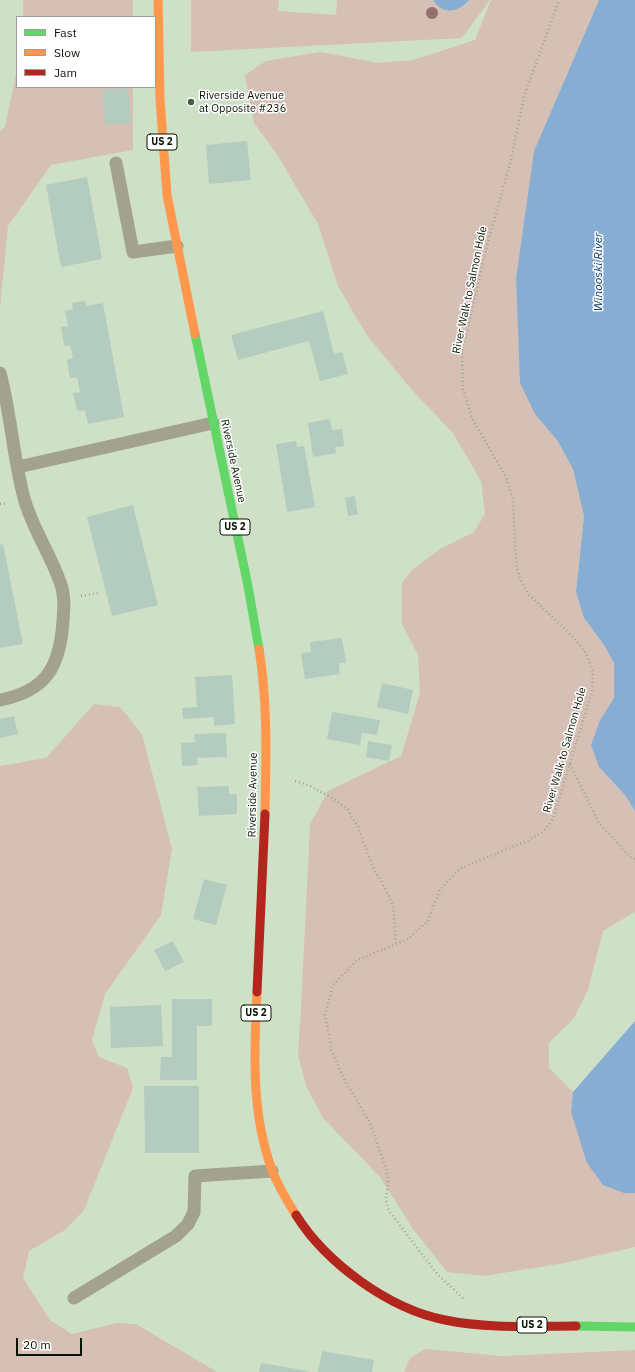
<!DOCTYPE html>
<html>
<head>
<meta charset="utf-8">
<style>
	body { margin:0 }
	#map { position:relative; width:635px; height:1372px; overflow:hidden; background:#cee1c6; font-family:"IBM Plex Sans",sans-serif }
	canvas { display:block }
	.legend { position:absolute; left:16px; top:16px; width:140px; height:72px; box-sizing:border-box; background:#fff; border:1px solid #9ca19a; margin:0; padding:5px 7px; list-style:none; font-size:12px; color:#081403 }
	.legend li { display:flex; align-items:center; gap:8px; height:20px }
	.legend b { width:20px; border:1px solid #9ca19a }
	.scale { position:absolute; left:16px; top:1338px; width:66px; height:18px; box-sizing:border-box; border:2px solid #081403; border-top:0; padding-left:5px; font-size:12px; line-height:14px; white-space:nowrap; color:#081403; -webkit-text-stroke:3px #fff; paint-order:stroke }
</style>
</head>
<body>
<div id="map">
<canvas width="635" height="1372"></canvas>
<ul class="legend">
<li><b style="height:5px;background:#63d668"></b>Fast</li>
<li><b style="height:5px;background:#ff974d"></b>Slow</li>
<li><b style="height:5px;background:#b3261e"></b>Jam</li>
</ul>
<div class="scale">20 m</div>
</div>
<script>
const ctx = document.querySelector('canvas').getContext('2d');
ctx.lineJoin = 'round';
function paint(path, color) { ctx.fillStyle = color; ctx.fill(path, 'evenodd'); }
function trace(path, color, width, dash) { ctx.strokeStyle = color; ctx.lineWidth = width; ctx.lineCap = dash ? 'butt' : 'round'; ctx.setLineDash(dash || []); ctx.stroke(path); }
function label(font, color, halo, rows, align = 'center') {
  ctx.font = font + ' "IBM Plex Sans",sans-serif'; ctx.lineWidth = 3; ctx.setLineDash([]); ctx.textBaseline = 'middle'; ctx.strokeStyle = halo; ctx.fillStyle = color; for (const [text, x, y, turn = 0] of rows) {
    ctx.save(); ctx.translate(x, y); ctx.rotate((+turn || 0) * Math.PI / 180); ctx.textAlign = isNaN(turn) ? turn : align; if (halo) ctx.strokeText(text, 0, 0); ctx.fillText(text, 0, 0); ctx.restore();
  }
}
paint(new Path2D(`
	M 23,0 L 133,0 L 133,17 L 23,17 Z
	M 191,0 L 279,0 L 278,11 L 336,15 L 337,0 L 433,0 L 434,3 L 464,6 L 469,0 L 490,0 L 462,38 L 191,52 Z
	M 491,0 L 599,0 L 534,151 L 516,278 L 519,349 L 535,414 L 557,440 L 573,469 L 584,516 L 576,592 L 584,618 L 604,645 L 614,663 L 614,698 L 600,720 L 599,767 L 625,795 L 635,811 L 635,912 L 603,931 L 588,990 L 574,1018 L 549,1043 L 549,1068 L 573,1092 L 571,1112 L 624,1193 L 635,1193 L 635,1247 L 565,1263 L 484,1276 L 447,1272 L 413,1229 L 380,1177 L 323,1118 L 307,1088 L 298,1056 L 301,1007 L 310,824 L 328,791 L 401,756 L 420,693 L 418,655 L 402,624 L 402,583 L 412,570 L 440,549 L 474,532 L 485,514 L 481,481 L 453,433 L 410,388 L 366,334 L 338,286 L 318,224 L 278,156 L 254,123 L 245,75 L 266,61 L 320,52 L 379,63 L 413,60 L 475,40 Z
	M 17,69 L 17,87 L 133,87 L 133,150 L 51,165 L 8,226 L 0,307 L 0,131 L 5,127 Z
	M 94,704 L 120,707 L 142,734 L 172,849 L 161,915 L 105,994 L 92,1040 L 99,1057 L 127,1068 L 133,1088 L 84,1210 L 65,1230 L 29,1251 L 23,1278 L 50,1320 L 72,1334 L 117,1323 L 136,1324 L 217,1372 L 0,1372 L 0,766 L 46,758 Z
	M 425,1349 L 502,1356 L 635,1350 L 635,1372 L 404,1372 L 410,1358 Z`), '#d6c0b5');
paint(new Path2D(`
	M 433,0 L 469,0 C 459,13 442,15 433,0 Z
	M 599,0 L 635,0 L 635,811 L 625,795 L 599,767 L 591,745 L 600,720 L 614,698 L 614,663 L 604,645 L 584,618 L 576,592 L 584,516 L 573,469 L 557,440 L 535,414 L 520,383 L 516,278 L 534,151 Z
	M 635,1021 L 635,1193 L 624,1193 L 603,1185 L 587,1163 L 571,1112 L 573,1092 Z`), '#87aed2');
paint(new Path2D(`
	M 128,88 L 131,123 L 105,125 L 103,90 Z
	M 247,141 L 251,180 L 209,184 L 206,145 Z
	M 87,177 L 102,259 L 61,267 L 46,185 Z
	M 85,301 L 86,306 L 103,303 L 124,417 L 88,424 L 85,410 L 77,411 L 73,393 L 80,392 L 77,377 L 70,378 L 67,360 L 73,358 L 70,345 L 64,346 L 61,327 L 68,326 L 65,311 L 73,309 L 72,303 Z
	M 323,311 L 334,354 L 342,352 L 348,374 L 320,381 L 309,341 L 238,360 L 231,335 Z
	M 330,419 L 332,430 L 342,429 L 344,446 L 335,447 L 336,453 L 313,457 L 308,423 Z
	M 296,441 L 297,447 L 304,446 L 315,507 L 287,512 L 276,444 Z
	M 355,496 L 358,514 L 348,516 L 345,498 Z
	M 133,505 L 158,605 L 112,616 L 87,517 Z
	M 3,544 L 23,644 L 0,648 L 0,545 Z
	M 342,638 L 346,663 L 339,663 L 340,674 L 305,679 L 301,653 L 311,652 L 310,642 Z
	M 232,675 L 235,724 L 214,726 L 214,717 L 183,719 L 182,708 L 197,707 L 195,677 Z
	M 382,683 L 413,690 L 408,714 L 377,707 Z
	M 332,712 L 380,720 L 377,735 L 362,733 L 360,745 L 327,739 Z
	M 14,716 L 18,734 L 0,738 L 0,719 Z
	M 226,733 L 227,757 L 197,758 L 198,765 L 182,766 L 181,743 L 195,742 L 194,734 Z
	M 368,741 L 392,745 L 389,761 L 366,757 Z
	M 229,786 L 229,794 L 237,794 L 237,814 L 199,816 L 197,787 Z
	M 204,879 L 227,885 L 216,925 L 193,919 Z
	M 173,941 L 184,962 L 165,971 L 154,950 Z
	M 172,999 L 212,999 L 212,1026 L 197,1026 L 197,1080 L 160,1080 L 161,1057 L 172,1057 Z
	M 161,1005 L 163,1046 L 111,1048 L 110,1007 Z
	M 144,1086 L 199,1086 L 199,1153 L 145,1153 Z
	M 322,1351 L 374,1360 L 372,1372 L 318,1372 Z
	M 261,1363 L 308,1371 L 308,1372 L 259,1372 Z`), '#b4ccbf');
trace(new Path2D(`
	M 0,504 L 8,503
	M 81,596 L 98,593
	M 570,764 L 599,823 L 630,857 L 635,859
	M 295,781 L 308,785 L 334,799 L 348,810 L 358,827 L 375,872 L 381,880 L 393,905 L 396,944
	M 463,1298 L 438,1275 L 389,1211 L 386,1200 L 388,1182 L 386,1168 L 370,1123 L 345,1081 L 332,1052 L 325,1015 L 333,985 L 357,960 L 408,939 L 428,921 L 440,889 L 461,868 L 527,841 L 543,832 L 553,819 L 592,691 L 593,672 L 586,653 L 573,637 L 529,595 L 520,579 L 516,562 L 513,500 L 506,477 L 473,420 L 463,389 L 462,352 L 488,242 L 510,164 L 524,97 L 559,0`), '#a0a692', 2.5, [1, 3]);
trace(new Path2D(`
	M 116,163 L 133,252 L 177,246
	M 0,373 C 11,414 13,457 24,498 C 32,528 50,553 60,582 C 65,594 64,608 63,621 C 60,666 47,691 0,700
	M 18,467 L 213,423
	M 74,1298 L 176,1236 L 188,1224 L 194,1212 L 195,1176 L 272,1171`), '#a2a28f', 13);
trace(new Path2D(`
	M 195,334 L 248,586 L 259,649
	M 576,1326 L 635,1327`), '#63d668', 9);
trace(new Path2D(`
	M 158,0 L 160,99 L 167,195 L 195,334
	M 259,649 C 268,704 266,759 265,814
	M 257,992 C 254,1051 251,1113 272,1170 C 278,1186 287,1201 296,1215`), '#ff974d', 9);
trace(new Path2D(`
	M 257,992 L 265,814
	M 296,1215 C 326,1263 389,1309 445,1320 C 488,1329 533,1326 576,1326`), '#b3261e', 9);
ctx.fillStyle = '#92706b';
for (const [x, y] of [
	[432,13]
]) { ctx.beginPath(); ctx.arc(x, y, 6, 0, 2 * Math.PI); ctx.fill(); }
for (const [x, y, r, color] of [
	[191,102,4,"#4d5c47"]
]) { const dot = new Path2D(); dot.arc(x, y, r, 0, 2 * Math.PI); ctx.fillStyle = color; ctx.fill(dot); trace(dot, '#fff', 1.5); }
for (const [x, y, w] of [
	[162,142,30],
	[235,527,30],
	[256,1013,30],
	[532,1325,30]
]) { const box = new Path2D(); box.roundRect(x - w / 2, y - 8, w, 16, 3); ctx.fillStyle = '#fff'; ctx.fill(box); trace(box, '#081403', 1); }
label('bold 10px', '#081403', null, [
	["US 2",162,142],
	["US 2",235,527],
	["US 2",256,1013],
	["US 2",532,1325]
]);
label('11px', '#081403', '#fff', [
	["Riverside Avenue",199,96],
	["at Opposite #236",199,109]
], 'left');
label('11px', '#081403', '#fff', [
	["River Walk to Salmon Hole",470,290,-78],
	["Riverside Avenue",233,461,78],
	["River Walk to Salmon Hole",565,750,-74],
	["Riverside Avenue",253,795,-89]
]);
label('italic 12px', '#02346c', '#fff', [
	["Winooski River",599,272,-90]
]);
</script>
</body>
</html>
